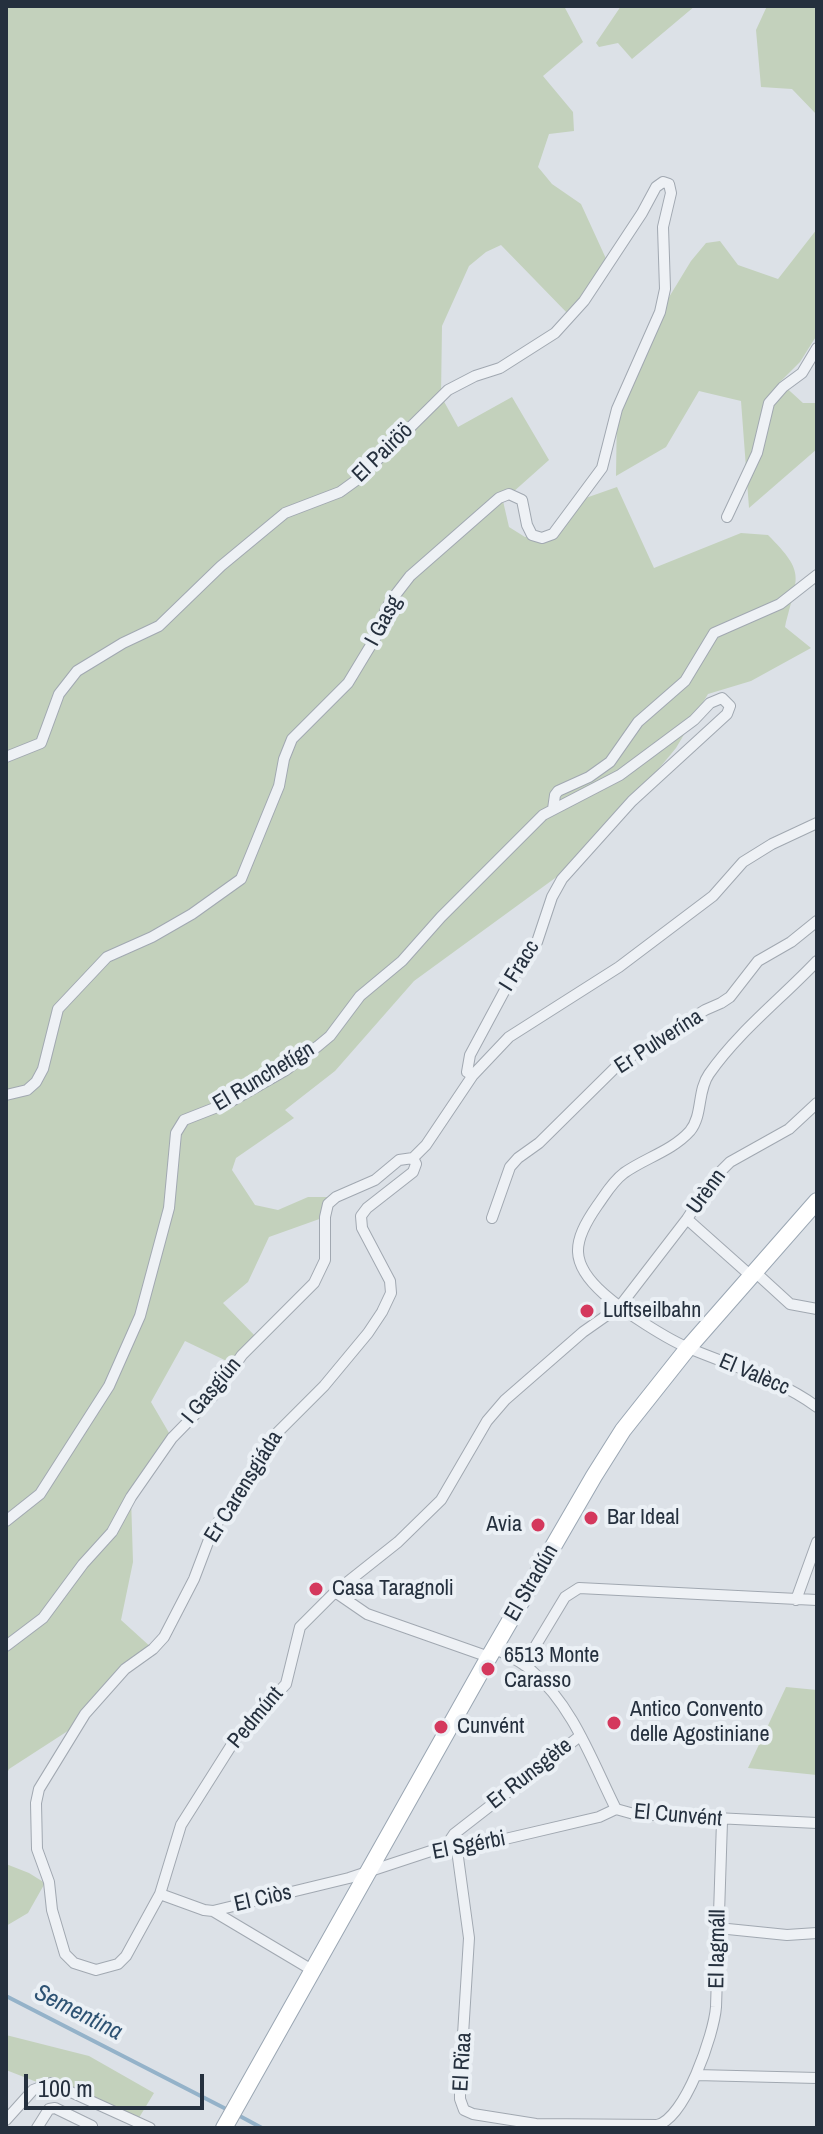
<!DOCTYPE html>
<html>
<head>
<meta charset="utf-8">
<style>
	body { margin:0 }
	#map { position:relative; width:823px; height:2134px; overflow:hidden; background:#dce1e7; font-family:"Archivo Narrow",sans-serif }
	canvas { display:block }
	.frame { position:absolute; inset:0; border:8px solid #25303e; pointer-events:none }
	.scale { position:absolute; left:24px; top:2074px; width:180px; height:36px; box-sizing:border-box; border:4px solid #25303e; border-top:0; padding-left:10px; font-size:24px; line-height:28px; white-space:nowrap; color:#25303e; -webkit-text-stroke:6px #ebf0f5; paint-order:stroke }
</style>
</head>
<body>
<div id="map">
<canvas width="823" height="2134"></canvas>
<div class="frame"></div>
<div class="scale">100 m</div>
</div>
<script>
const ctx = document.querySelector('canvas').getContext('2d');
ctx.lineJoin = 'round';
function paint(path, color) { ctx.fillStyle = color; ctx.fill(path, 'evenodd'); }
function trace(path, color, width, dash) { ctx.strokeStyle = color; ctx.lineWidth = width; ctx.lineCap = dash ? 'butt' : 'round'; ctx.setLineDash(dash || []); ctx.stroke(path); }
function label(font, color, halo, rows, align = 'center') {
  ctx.font = font + ' "Archivo Narrow",sans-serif'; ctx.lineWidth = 8; ctx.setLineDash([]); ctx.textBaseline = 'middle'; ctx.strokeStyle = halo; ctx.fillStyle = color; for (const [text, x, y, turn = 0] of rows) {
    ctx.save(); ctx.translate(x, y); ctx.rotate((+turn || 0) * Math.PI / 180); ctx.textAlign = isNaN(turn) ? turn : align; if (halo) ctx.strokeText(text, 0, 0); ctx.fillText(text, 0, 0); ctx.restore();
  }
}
paint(new Path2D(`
	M 6,6 L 564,6 L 583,42 L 543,76 L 573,112 L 574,131 L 549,134 L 538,167 L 552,184 L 581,204 L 608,263 L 570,316 L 501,245 L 486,252 L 469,266 L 442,326 L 441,396 L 458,427 L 512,397 L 549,460 L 503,501 L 509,527 L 525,537 L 532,535 L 542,538 L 580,500 L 617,487 L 654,568 L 741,533 L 768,535 C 807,574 797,576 785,627 L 811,648 L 751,681 L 708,694 L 676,748 L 632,801 L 573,865 L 414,981 L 335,1071 L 285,1110 L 294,1118 L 236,1158 L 232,1170 L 255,1205 L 278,1210 L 308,1197 L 336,1197 L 325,1217 L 269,1237 L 248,1282 L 223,1303 L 259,1340 L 235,1365 L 185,1341 L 151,1402 L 172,1438 L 131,1497 L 133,1562 L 121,1620 L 153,1649 L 143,1655 L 77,1725 L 9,1769 L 6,1776 Z
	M 621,6 L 695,6 L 632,59 L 618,43 L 599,47 L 596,43 Z
	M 767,6 L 817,6 L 817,115 L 792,89 L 761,87 L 756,30 Z
	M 817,229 L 817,335 L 800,362 L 780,382 L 803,403 L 817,403 L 817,449 L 749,508 L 741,401 L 699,391 L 666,447 L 616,476 L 617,409 L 660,312 L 691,261 L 706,243 L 720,241 L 738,265 L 778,279 Z
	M 786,1687 L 817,1690 L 817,1775 L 748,1768 Z
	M 6,1864 L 29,1873 L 45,1883 L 28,1913 L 6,1926 Z
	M 6,2035 L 89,2056 L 154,2093 L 137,2121 L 6,2070 Z`), '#c3d1bc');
trace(new Path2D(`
	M 6,1996 L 228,2110
	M 236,2114 L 262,2128`), '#94b2c9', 4);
const street = new Path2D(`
	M 727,517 L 757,453 L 769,403 L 783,387 L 802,373 L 817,348
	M 6,757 L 41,743 L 59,694 L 77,671 L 123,643 L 159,626 L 221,566 L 285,513 L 340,492 L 358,479 L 448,390 L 475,376 L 500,368 L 555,333 L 584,301 L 642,213 L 656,187 L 663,182 L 669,184 L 671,193 L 663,227 L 665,289 L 660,312 L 617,409 L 602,468 L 553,534 L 542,538 L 532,535 L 527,525 L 522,500 L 509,494 L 499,498 L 410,576 L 393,598 L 386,609 L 377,635 L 348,683 L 292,739 L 284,759 L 279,786 L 241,879 L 192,914 L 152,937 L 107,957 L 58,1009 L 43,1069 L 36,1082 L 27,1090 L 6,1095
	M 553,809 L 555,795 L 558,791 L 589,777 L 610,762 L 638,722 L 685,681 L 714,633 L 780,604 L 817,575
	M 817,961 C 781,999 739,1031 709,1074 C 697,1091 703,1115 690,1131 C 672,1151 645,1158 624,1173 C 612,1182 605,1195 597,1206 C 572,1242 569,1263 604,1294 C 623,1311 668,1340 691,1349 C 734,1367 779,1379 817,1407
	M 413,1158 L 416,1164 L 413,1172 L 367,1208 L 361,1216 L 362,1228 L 390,1281 L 391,1293 L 382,1312 L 368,1333 L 324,1386 L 275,1435 L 254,1472 L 213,1529 L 194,1579 L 164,1637 L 153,1649 L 125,1669 L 85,1714 L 39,1789 L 36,1803 L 37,1849 L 49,1882 L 52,1910 L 65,1954 L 74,1963 L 96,1970 L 118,1964 L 126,1956 L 160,1894 L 181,1825 L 236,1738 L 286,1684 L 300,1627 L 335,1592 L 398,1542 L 441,1500 L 487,1421 L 505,1400 L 583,1332 L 620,1306 L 687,1219 L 713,1179 L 730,1162 L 789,1129 L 817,1103
	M 413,1158 L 426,1145 L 473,1075
	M 492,1218 L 510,1167 L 518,1158 L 539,1143 L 619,1064 L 705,1010 L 721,1003 L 730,997 L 758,961 L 791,942 L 817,921
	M 687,1219 L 751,1276
	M 755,1272 L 790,1304 L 817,1309
	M 6,1521 L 40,1494 L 109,1386 L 140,1316 L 169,1208 L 176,1133 L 184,1120 L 230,1102 L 286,1070 L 318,1046 L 330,1036 L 360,996 L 402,961 L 441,917 L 543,815 L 620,775 L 694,720 L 710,703 L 722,698 L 730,706 L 727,714 L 632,801 L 562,879 L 552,897 L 537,942 L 506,988 L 470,1055 L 467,1072 L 473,1075 L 509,1037 L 619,967 L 713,896 L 743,862 L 772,844 L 817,823
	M 335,1592 L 367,1614 L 489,1657
	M 796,1600 L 817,1542
	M 6,1646 L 43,1618 L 83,1564 L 112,1532 L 131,1497 L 172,1438 L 213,1396 L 242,1355 L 314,1283 L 325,1260 L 325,1217 L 328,1204 L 336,1197 L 375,1180 L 399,1160 L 413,1158
	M 494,1648 C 507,1655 521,1661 532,1671 C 573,1706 592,1761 616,1809 L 634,1814 L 817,1823
	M 524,1665 L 565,1597 L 579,1588 L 817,1600
	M 446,1846 L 454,1834 L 580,1736
	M 457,1850 L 469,1938 L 460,2083 L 460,2099 L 464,2110 L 473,2114 L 536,2124 L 657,2125 C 685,2119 714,2034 716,2007 L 722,1821
	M 160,1894 L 204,1910 L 213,1911 L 349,1878 L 446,1846 L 457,1850 L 471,1847 L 599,1817 L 616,1809
	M 213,1911 L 312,1970
	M 718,1928 L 787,1935 L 817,1933
	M 696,2075 L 817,2078
	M 6,2120 L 33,2090 L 51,2083 L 150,2128
	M 37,2128 L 49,2109 L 55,2108 L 92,2126`);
const primary = new Path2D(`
	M 224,2128 L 489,1657 L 594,1476 L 623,1430 L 688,1348 L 817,1201`);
trace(street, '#a1a8b1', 12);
trace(primary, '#9aa6b3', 18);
trace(street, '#eef1f5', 10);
trace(primary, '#fff', 16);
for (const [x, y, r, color] of [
	[587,1311,8,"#d4385d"],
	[591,1518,8,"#d4385d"],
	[538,1525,8,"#d4385d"],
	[316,1589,8,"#d4385d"],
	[488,1669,8,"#d4385d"],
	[614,1723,8,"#d4385d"],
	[441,1727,8,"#d4385d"]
]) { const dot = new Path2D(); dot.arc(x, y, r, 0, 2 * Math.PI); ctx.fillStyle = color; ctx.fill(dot); trace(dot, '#ebf0f5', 3); }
label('22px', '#25303e', '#ebf0f5', [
	["El Pairöö",383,453,-44],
	["I Gasg",384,621,-62],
	["I Fracc",520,966,-58],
	["Er Pulverína",659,1042,-33],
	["El Runchetígn",264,1077,-31],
	["Urènn",707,1192,-54],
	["El Valècc",754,1375,23],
	["I Gasgiún",212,1391,-50],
	["Er Carensgiáda",244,1487,-58],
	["El Stradún",532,1583,-60],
	["Pedmúnt",256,1718,-50],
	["Er Runsgète",530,1774,-38],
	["El Cunvént",678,1816,5],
	["El Sgérbi",469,1846,-11],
	["El Ciòs",263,1899,-13],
	["El Iagmáll",718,1949,-89],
	["El Rïaa",463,2062,-87]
]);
label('22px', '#25303e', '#ebf0f5', [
	["Luftseilbahn",603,1311],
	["Bar Ideal",607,1518],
	["Avia",522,1525,"right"],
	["Casa Taragnoli",332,1589],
	["6513 Monte",504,1656],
	["Carasso",504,1681],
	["Antico Convento",630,1710],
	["delle Agostiniane",630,1735],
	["Cunvént",457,1727]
], 'left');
label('italic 24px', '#2d5273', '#ebf0f5', [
	["Sementina",78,2013,27]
]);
</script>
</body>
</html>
